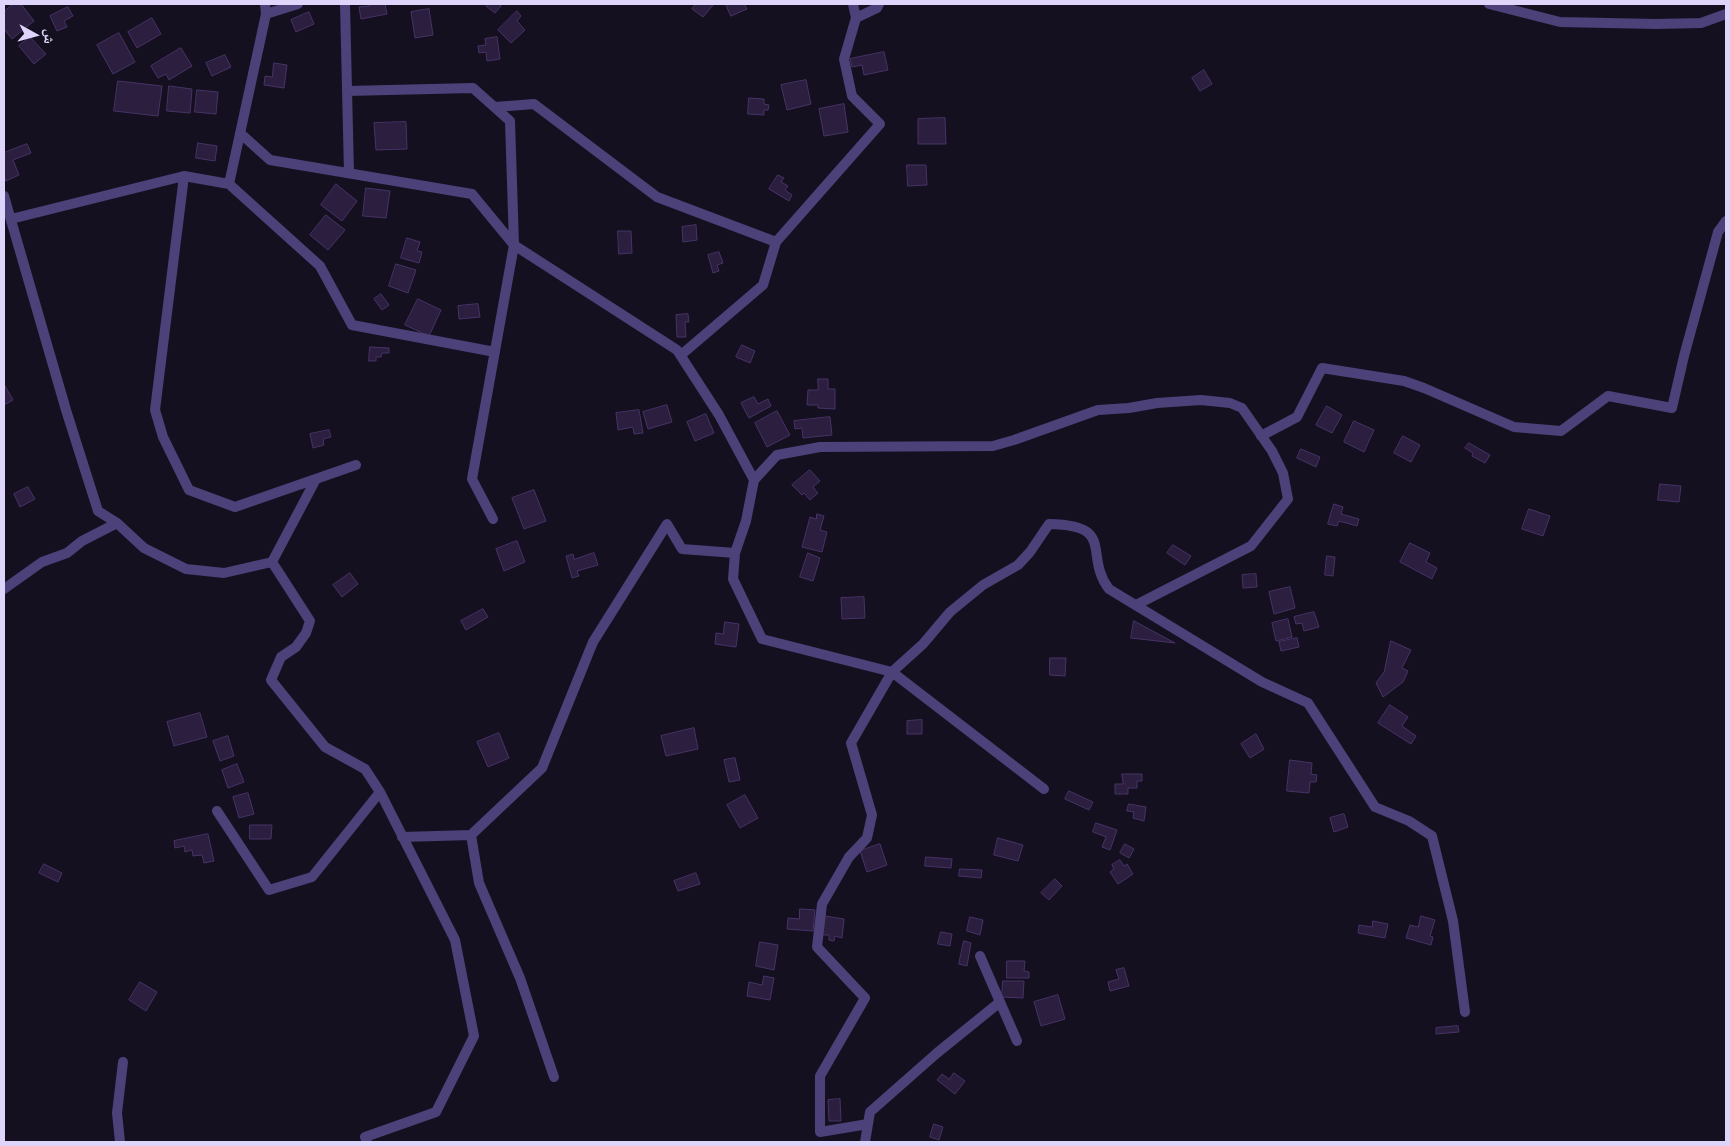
<!DOCTYPE html>
<html>
<head>
<meta charset="utf-8">
<style>
	body { margin:0 }
	#map { position:relative; width:1730px; height:1146px; overflow:hidden; background:#151020; font-family:Jost,"Noto Naskh Arabic",sans-serif }
	canvas { display:block }
	.frame { position:absolute; inset:0; border:5px solid #dfd4f9; pointer-events:none }
	.north { position:absolute; left:10px; top:10px; width:50px; height:50px; -webkit-text-stroke:4px #151020; paint-order:stroke; rotate:97deg; font-size:14px; font-weight:700; line-height:20px; text-align:center; color:#dfd4f9 }
	.north::after { content:''; display:block; margin:auto; width:18px; height:22px; background:#dfd4f9; clip-path:polygon(50% 0,100% 100%,50% 72%,0 100%) }
</style>
</head>
<body>
<div id="map">
<canvas width="1730" height="1146"></canvas>
<div class="frame"></div>
<div class="north">ش</div>
</div>
<script>
const ctx = document.querySelector('canvas').getContext('2d');
ctx.lineJoin = 'round';
function paint(path, color) { ctx.fillStyle = color; ctx.fill(path, 'evenodd'); }
function trace(path, color, width, dash) { ctx.strokeStyle = color; ctx.lineWidth = width; ctx.lineCap = dash ? 'butt' : 'round'; ctx.setLineDash(dash || []); ctx.stroke(path); }
const building = new Path2D(`
	M 13,4 L 21,4 L 34,21 L 12,39 L 4,29 L 4,12 Z
	M 369,4 L 385,4 L 387,14 L 361,19 L 359,7 L 369,6 Z
	M 488,4 L 499,4 L 501,6 L 495,13 L 486,6 Z
	M 696,4 L 714,4 L 703,17 L 692,9 Z
	M 726,4 L 744,4 L 747,9 L 731,16 Z
	M 68,7 L 73,16 L 64,21 L 67,27 L 57,31 L 50,16 Z
	M 429,9 L 433,35 L 415,38 L 411,12 Z
	M 517,11 L 521,16 L 517,21 L 525,30 L 511,43 L 498,30 Z
	M 309,12 L 314,24 L 296,32 L 291,20 Z
	M 152,18 L 161,34 L 137,48 L 128,32 Z
	M 119,33 L 135,62 L 113,74 L 97,45 Z
	M 30,37 L 46,54 L 34,64 L 19,46 Z
	M 497,37 L 500,59 L 487,61 L 486,52 L 479,53 L 478,46 L 486,45 L 485,39 Z
	M 181,48 L 192,66 L 169,80 L 166,74 L 158,78 L 151,66 Z
	M 884,52 L 888,70 L 864,75 L 862,65 L 852,67 L 850,59 Z
	M 225,55 L 231,67 L 212,76 L 206,63 Z
	M 274,63 L 287,65 L 284,88 L 264,85 L 265,76 L 272,77 Z
	M 1204,70 L 1212,84 L 1200,91 L 1192,78 Z
	M 806,80 L 811,104 L 787,110 L 781,85 Z
	M 118,81 L 162,86 L 158,116 L 114,111 Z
	M 169,86 L 192,89 L 190,113 L 167,111 Z
	M 197,90 L 218,92 L 216,114 L 195,112 Z
	M 749,98 L 764,99 L 764,104 L 769,105 L 768,110 L 764,110 L 764,115 L 748,114 Z
	M 844,104 L 848,132 L 824,136 L 819,109 Z
	M 945,118 L 946,144 L 918,144 L 918,119 Z
	M 406,122 L 407,149 L 376,150 L 374,123 Z
	M 198,143 L 217,146 L 215,161 L 196,158 Z
	M 27,144 L 31,153 L 13,160 L 19,175 L 6,181 L 4,176 L 4,153 Z
	M 907,165 L 926,165 L 927,185 L 908,186 Z
	M 778,175 L 784,178 L 781,182 L 788,186 L 785,190 L 792,195 L 789,201 L 769,189 Z
	M 336,184 L 357,201 L 342,221 L 321,205 Z
	M 366,188 L 390,191 L 386,218 L 363,216 Z
	M 326,215 L 345,230 L 328,250 L 310,235 Z
	M 696,225 L 697,240 L 683,242 L 682,227 Z
	M 618,231 L 631,231 L 632,253 L 619,254 Z
	M 407,238 L 420,242 L 417,251 L 422,252 L 419,263 L 401,258 Z
	M 719,252 L 723,263 L 717,265 L 719,271 L 713,273 L 708,255 Z
	M 396,264 L 416,270 L 408,293 L 389,286 Z
	M 381,294 L 389,305 L 382,310 L 374,299 Z
	M 418,299 L 441,310 L 429,336 L 405,325 Z
	M 478,304 L 480,317 L 459,319 L 458,306 Z
	M 688,314 L 689,322 L 685,322 L 686,337 L 677,337 L 676,315 Z
	M 742,345 L 755,351 L 750,363 L 736,357 Z
	M 370,347 L 389,348 L 389,353 L 382,353 L 381,357 L 376,357 L 376,361 L 369,361 Z
	M 818,379 L 828,379 L 828,389 L 835,389 L 835,409 L 818,408 L 818,405 L 807,405 L 808,390 L 818,390 Z
	M 4,384 L 13,400 L 4,405 Z
	M 754,397 L 758,404 L 768,399 L 771,406 L 749,418 L 741,403 Z
	M 667,405 L 672,422 L 648,429 L 643,412 Z
	M 1327,406 L 1342,415 L 1332,433 L 1316,425 Z
	M 639,410 L 643,433 L 634,434 L 633,427 L 618,430 L 616,413 Z
	M 777,411 L 790,435 L 767,447 L 755,423 Z
	M 706,414 L 714,433 L 695,441 L 687,422 Z
	M 830,417 L 832,435 L 803,438 L 802,428 L 795,429 L 794,421 Z
	M 1354,421 L 1374,430 L 1364,452 L 1344,442 Z
	M 329,430 L 331,437 L 323,439 L 324,445 L 313,448 L 310,434 Z
	M 1403,436 L 1420,445 L 1411,462 L 1394,453 Z
	M 1469,443 L 1490,455 L 1485,463 L 1472,456 L 1473,453 L 1465,448 Z
	M 1301,449 L 1320,457 L 1316,467 L 1297,458 Z
	M 810,470 L 820,481 L 813,487 L 818,493 L 810,500 L 804,493 L 802,495 L 792,485 Z
	M 1660,484 L 1681,486 L 1679,502 L 1658,500 Z
	M 28,487 L 35,499 L 20,507 L 14,494 Z
	M 534,490 L 546,521 L 524,529 L 512,498 Z
	M 1334,504 L 1343,507 L 1341,514 L 1359,519 L 1357,526 L 1339,521 L 1337,526 L 1328,524 Z
	M 1529,509 L 1550,516 L 1543,536 L 1522,529 Z
	M 817,514 L 824,516 L 820,530 L 827,532 L 822,552 L 802,547 L 810,517 L 816,519 Z
	M 517,541 L 525,562 L 504,571 L 496,549 Z
	M 1410,543 L 1430,553 L 1426,562 L 1437,568 L 1432,579 L 1400,562 Z
	M 1173,545 L 1191,556 L 1185,565 L 1167,553 Z
	M 594,553 L 598,565 L 577,571 L 579,576 L 572,578 L 566,556 L 573,554 L 574,559 Z
	M 808,553 L 820,558 L 813,581 L 800,577 Z
	M 1327,556 L 1335,557 L 1333,576 L 1325,575 Z
	M 350,573 L 358,584 L 342,597 L 333,585 Z
	M 1256,574 L 1257,587 L 1243,588 L 1242,575 Z
	M 1290,587 L 1295,608 L 1274,614 L 1269,592 Z
	M 864,597 L 865,618 L 842,619 L 841,598 Z
	M 483,609 L 488,617 L 466,630 L 461,621 Z
	M 1314,612 L 1319,627 L 1304,631 L 1302,623 L 1296,624 L 1294,617 Z
	M 1288,619 L 1292,637 L 1276,641 L 1272,623 Z
	M 1134,621 L 1175,643 L 1131,638 Z
	M 725,622 L 739,624 L 736,647 L 715,644 L 716,633 L 723,634 Z
	M 1297,638 L 1299,647 L 1281,651 L 1279,642 Z
	M 1391,641 L 1411,650 L 1402,668 L 1408,671 L 1403,682 L 1383,697 L 1376,683 L 1384,672 Z
	M 1050,658 L 1066,658 L 1065,676 L 1050,675 Z
	M 1390,705 L 1408,717 L 1402,726 L 1416,736 L 1411,744 L 1378,723 Z
	M 200,713 L 207,737 L 174,746 L 167,722 Z
	M 922,720 L 922,734 L 907,734 L 907,721 Z
	M 694,728 L 698,749 L 666,756 L 661,736 Z
	M 499,733 L 509,758 L 488,767 L 477,742 Z
	M 1256,734 L 1264,749 L 1250,758 L 1241,744 Z
	M 228,736 L 234,756 L 220,761 L 213,741 Z
	M 735,758 L 740,780 L 729,782 L 724,760 Z
	M 1290,760 L 1312,763 L 1311,774 L 1317,775 L 1316,782 L 1310,782 L 1309,793 L 1287,791 Z
	M 237,764 L 244,782 L 228,788 L 222,770 Z
	M 1122,774 L 1142,774 L 1142,781 L 1137,781 L 1137,788 L 1128,788 L 1128,794 L 1115,794 L 1115,784 L 1123,784 Z
	M 1069,791 L 1093,802 L 1089,810 L 1065,799 Z
	M 248,793 L 254,814 L 239,818 L 233,797 Z
	M 745,795 L 758,818 L 740,828 L 727,805 Z
	M 1129,804 L 1146,807 L 1144,821 L 1133,818 L 1134,812 L 1127,811 Z
	M 1344,814 L 1348,827 L 1334,832 L 1330,818 Z
	M 1096,823 L 1117,830 L 1110,850 L 1102,847 L 1106,837 L 1093,832 Z
	M 250,825 L 272,825 L 271,839 L 250,839 Z
	M 208,834 L 214,861 L 204,863 L 202,855 L 193,856 L 192,850 L 185,852 L 184,846 L 175,848 L 174,841 Z
	M 998,838 L 1023,845 L 1018,861 L 994,855 Z
	M 880,844 L 887,865 L 867,872 L 860,851 Z
	M 1125,844 L 1134,849 L 1129,858 L 1120,853 Z
	M 926,857 L 952,859 L 951,868 L 925,866 Z
	M 1120,860 L 1124,866 L 1127,864 L 1133,874 L 1118,884 L 1110,872 L 1114,869 L 1112,865 Z
	M 44,864 L 62,873 L 58,882 L 39,873 Z
	M 960,869 L 982,870 L 981,878 L 959,876 Z
	M 696,873 L 700,884 L 678,891 L 674,881 Z
	M 1055,879 L 1062,886 L 1049,900 L 1041,893 Z
	M 800,909 L 815,910 L 813,931 L 787,929 L 788,918 L 799,919 Z
	M 825,916 L 844,919 L 842,938 L 835,936 L 834,941 L 829,940 L 829,935 L 822,935 Z
	M 1421,916 L 1435,920 L 1430,936 L 1433,937 L 1431,945 L 1406,938 L 1410,925 L 1418,927 Z
	M 970,917 L 983,920 L 980,935 L 967,931 Z
	M 1373,921 L 1388,924 L 1385,938 L 1358,933 L 1359,925 L 1372,927 Z
	M 941,932 L 952,934 L 950,946 L 938,944 Z
	M 964,941 L 971,943 L 967,966 L 959,964 Z
	M 760,942 L 778,945 L 774,970 L 756,966 Z
	M 1007,961 L 1025,961 L 1024,971 L 1029,972 L 1029,978 L 1007,978 Z
	M 1124,968 L 1129,986 L 1110,991 L 1108,982 L 1119,979 L 1116,970 Z
	M 764,976 L 774,978 L 770,1000 L 747,996 L 749,982 L 762,985 Z
	M 1003,981 L 1024,981 L 1023,998 L 1002,997 Z
	M 140,982 L 157,992 L 146,1011 L 129,1000 Z
	M 1058,995 L 1065,1019 L 1041,1026 L 1034,1002 Z
	M 1458,1026 L 1459,1032 L 1436,1034 L 1436,1028 Z
	M 954,1073 L 965,1081 L 955,1094 L 937,1080 L 942,1074 L 949,1079 Z
	M 840,1099 L 841,1121 L 829,1121 L 828,1100 Z
	M 934,1124 L 943,1127 L 939,1140 L 930,1137 Z`);
paint(building, '#2b1e3e');
trace(building, '#473367', 1);
trace(new Path2D(`
	M 345,4 L 349,173
	M 853,4 L 856,18 L 877,8 L 879,4
	M 1489,4 L 1560,22 L 1656,24 L 1701,23 L 1726,14
	M 266,14 L 298,4
	M 347,91 L 473,88 L 510,121 L 514,245 L 677,350 L 719,415 L 754,480 L 746,521 L 735,553 L 733,579 L 762,639 L 892,672 L 1044,789
	M 495,107 L 534,104 L 657,197 L 776,242
	M 240,133 L 270,160 L 472,194 L 514,245 L 472,479 L 493,519
	M 184,176 L 155,410 L 163,437 L 189,490 L 235,507 L 356,465
	M 229,184 L 266,14 L 265,4
	M 4,196 L 66,410 L 98,511 L 117,523 L 144,548 L 186,569 L 224,573 L 272,562 L 310,621 L 306,633 L 296,647 L 281,657 L 271,680 L 325,747 L 365,769 L 380,792 L 455,940 L 474,1036 L 436,1112 L 365,1137 L 367,1142
	M 11,219 L 184,176 L 229,184 L 320,266 L 352,325 L 495,352
	M 681,355 L 763,285 L 776,242 L 880,124 L 852,96 L 844,59 L 856,18
	M 1261,436 L 1297,417 L 1322,368 L 1404,381 L 1424,388 L 1514,427 L 1561,431 L 1608,396 L 1672,408 L 1684,356 L 1718,232 L 1726,221
	M 754,480 L 777,455 L 820,447 L 993,446 L 1014,440 L 1098,410 L 1129,408 L 1157,403 L 1201,400 L 1230,403 L 1242,408 L 1272,451 L 1283,473 L 1288,499 L 1251,546 L 1136,605
	M 272,562 L 316,479
	M 4,589 L 42,562 L 67,553 L 82,541 L 117,523
	M 217,811 L 269,890 L 312,877 L 380,792
	M 471,835 L 479,883 L 520,978 L 554,1077
	M 402,837 L 471,835 L 542,768 L 593,642 L 667,524 L 682,549 L 735,553
	M 980,956 L 1017,1041
	M 868,1124 L 820,1132 L 820,1076 L 865,998 L 817,947 L 822,904 L 849,857 L 867,838 L 872,815 L 851,743 L 892,672 L 923,644 L 950,612 L 983,585 L 1018,565 L 1030,552 L 1049,524 C 1117,525 1083,555 1109,589 L 1262,682 L 1308,703 L 1375,807 L 1409,821 L 1432,836 L 1453,921 L 1465,1012
	M 120,1142 L 117,1113 L 123,1062
	M 865,1142 L 870,1112 L 937,1053 L 1000,1002`), '#4d4179', 10);
</script>
</body>
</html>
